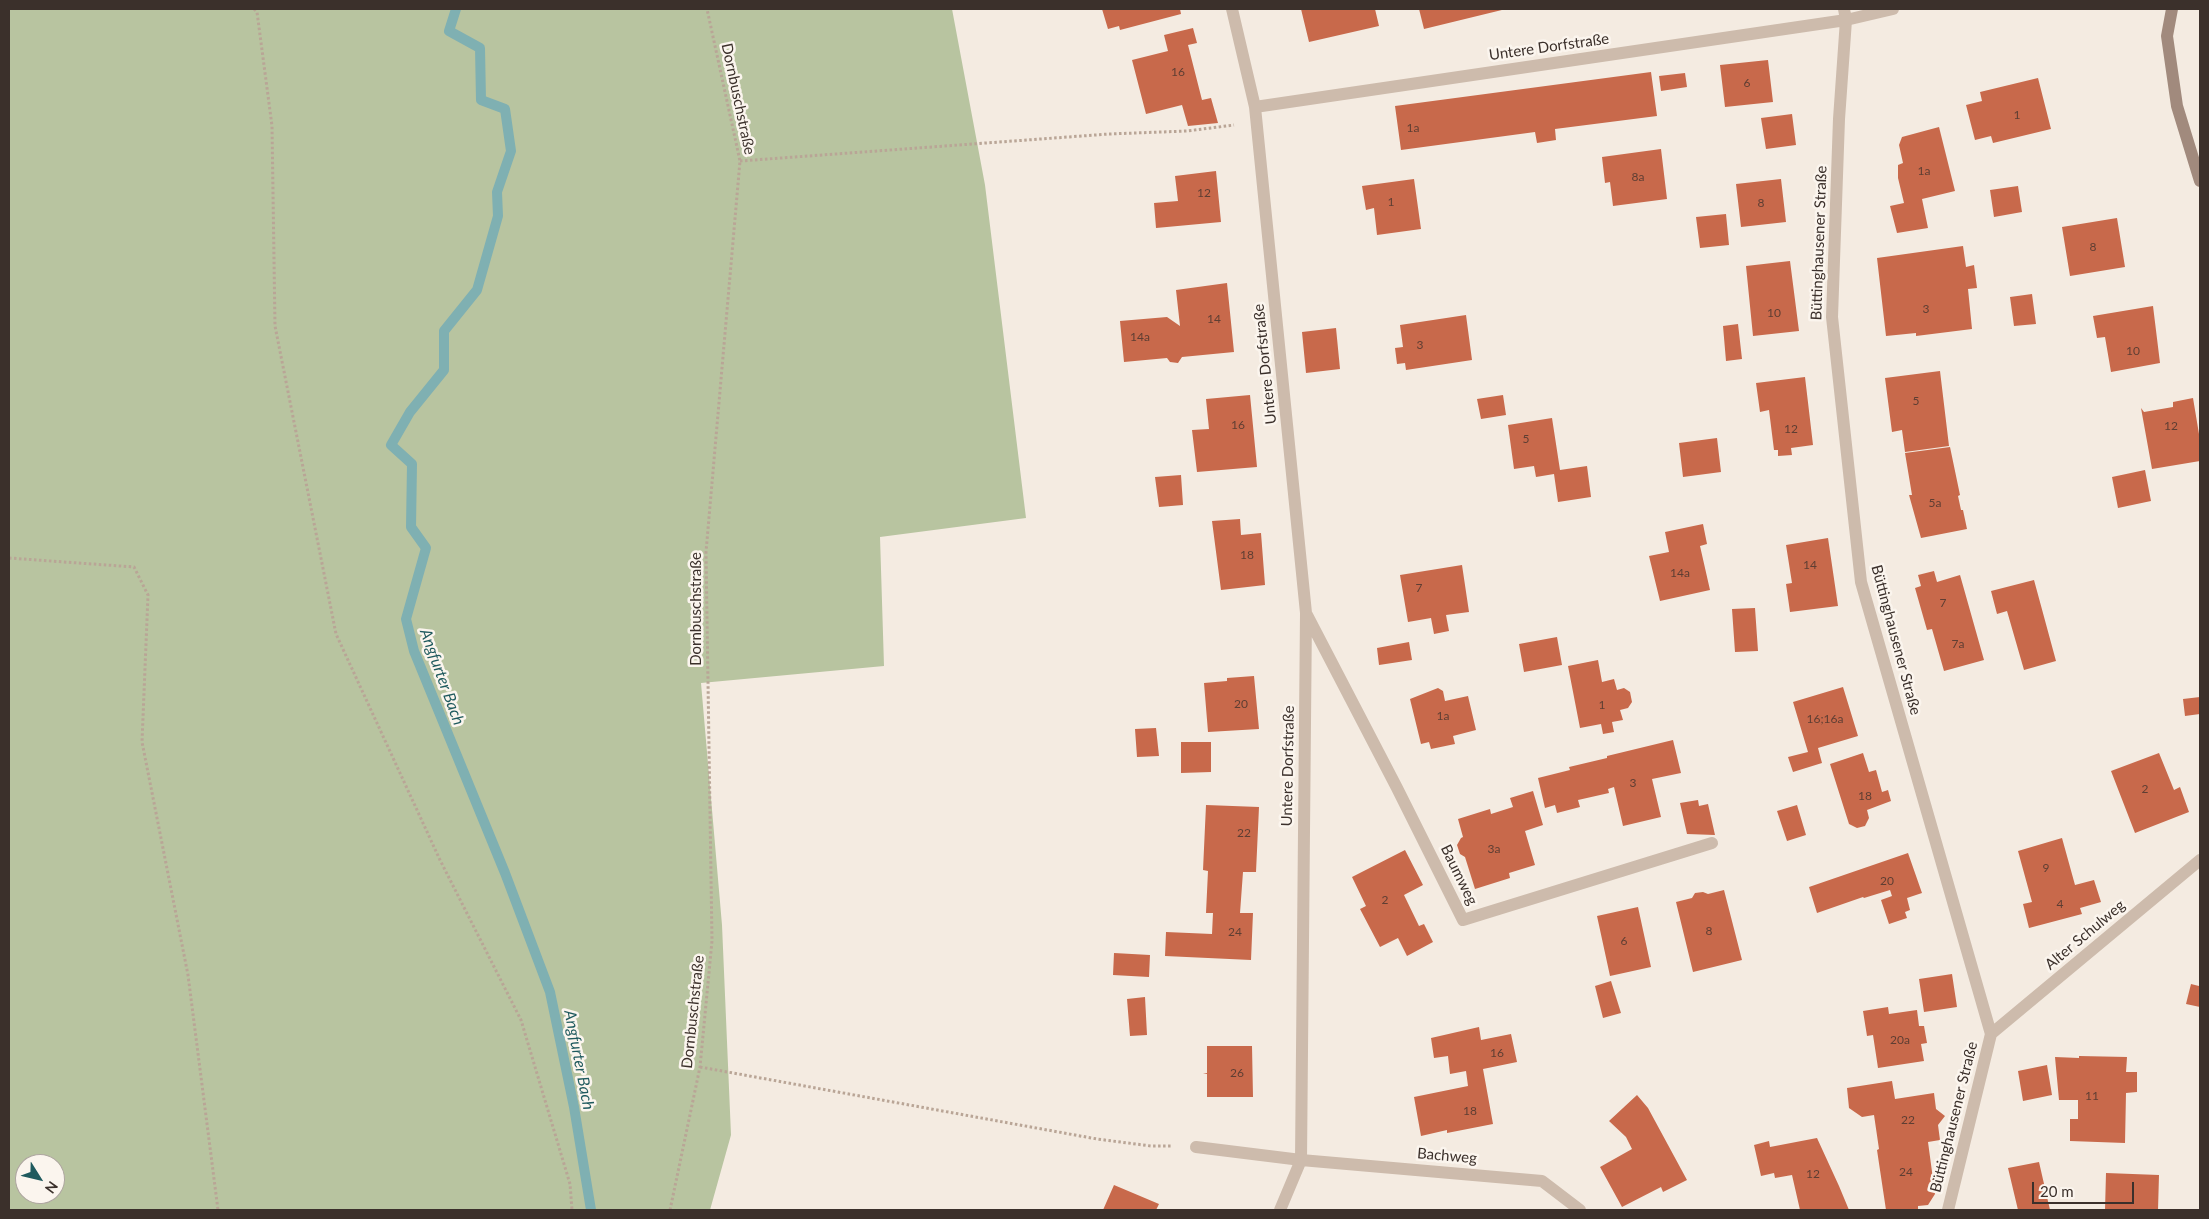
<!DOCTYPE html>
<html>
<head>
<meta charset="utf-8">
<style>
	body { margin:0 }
	#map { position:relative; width:2209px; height:1219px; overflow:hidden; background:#f4ebe1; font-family:Lato,sans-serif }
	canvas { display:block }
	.frame { position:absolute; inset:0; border:10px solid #3b302b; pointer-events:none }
	.north { position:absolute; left:15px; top:1154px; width:50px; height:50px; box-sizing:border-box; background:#fbf5ee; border:1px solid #aea6a0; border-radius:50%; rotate:126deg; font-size:14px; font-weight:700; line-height:20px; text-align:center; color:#3b302b }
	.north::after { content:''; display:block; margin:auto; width:18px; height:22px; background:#1f5a5e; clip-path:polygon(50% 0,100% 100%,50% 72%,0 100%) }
	.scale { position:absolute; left:2032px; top:1182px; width:102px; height:22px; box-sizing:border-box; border:2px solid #3b302b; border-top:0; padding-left:6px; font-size:15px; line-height:18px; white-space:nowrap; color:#3b302b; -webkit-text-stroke:4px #fbf5ee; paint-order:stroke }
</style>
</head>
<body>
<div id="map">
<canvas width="2209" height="1219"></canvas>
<div class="frame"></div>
<div class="north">N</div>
<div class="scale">20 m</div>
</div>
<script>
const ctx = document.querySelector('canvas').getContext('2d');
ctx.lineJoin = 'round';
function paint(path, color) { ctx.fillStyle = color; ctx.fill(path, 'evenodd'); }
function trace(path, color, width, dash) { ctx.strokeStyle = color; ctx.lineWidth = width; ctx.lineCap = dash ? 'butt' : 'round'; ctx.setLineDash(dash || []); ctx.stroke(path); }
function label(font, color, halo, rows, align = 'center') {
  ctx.font = font + ' Lato,sans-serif'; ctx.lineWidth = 5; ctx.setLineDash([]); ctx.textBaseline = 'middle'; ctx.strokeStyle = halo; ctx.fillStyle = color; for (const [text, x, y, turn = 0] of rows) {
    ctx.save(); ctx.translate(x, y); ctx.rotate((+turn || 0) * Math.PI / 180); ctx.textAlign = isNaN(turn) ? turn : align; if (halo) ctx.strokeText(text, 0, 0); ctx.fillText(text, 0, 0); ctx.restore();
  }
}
paint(new Path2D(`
	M 9,9 L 952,9 L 985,185 L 1026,518 L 880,537 L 884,666 L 701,683 L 722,925 L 731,1135 L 710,1210 L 9,1210 ZM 25,1164 L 55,1164 L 55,1194 L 25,1194 Z`), '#b8c4a0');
trace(new Path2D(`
	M 456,9 L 449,31 L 480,48 L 481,100 L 505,109 L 511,151 L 497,192 L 498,216 L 477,290 L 444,331 L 444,370 L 410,412 L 391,445 L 412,464 L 411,527 L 426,548 L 406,619 L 414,651 L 505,873 L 550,992 L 574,1107 L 591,1210`), '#7fb0b2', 10);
paint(new Path2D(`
	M 1102,9 L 1180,9 L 1181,14 L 1120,30 L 1119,26 L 1108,29 Z
	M 1301,9 L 1375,9 L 1379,26 L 1309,42 Z
	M 1419,9 L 1506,9 L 1424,29 Z
	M 1193,28 L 1197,43 L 1188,45 L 1202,100 L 1211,98 L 1218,123 L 1188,126 L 1182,105 L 1146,114 L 1132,60 L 1168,51 L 1164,35 Z
	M 1768,60 L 1773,102 L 1725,107 L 1720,65 Z
	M 1651,72 L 1657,116 L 1555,129 L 1556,140 L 1537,143 L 1535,132 L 1401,150 L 1395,106 Z
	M 1685,73 L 1687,87 L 1661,91 L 1659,76 Z
	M 2038,78 L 2051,129 L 1993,143 L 1991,136 L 1975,140 L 1966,105 L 1982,101 L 1980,92 Z
	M 1792,114 L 1796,145 L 1766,149 L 1761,118 Z
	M 1939,127 L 1955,191 L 1922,199 L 1928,228 L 1897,233 L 1890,206 L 1904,203 L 1898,178 L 1898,165 L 1903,163 L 1899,145 L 1902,137 Z
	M 1661,149 L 1667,199 L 1613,206 L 1610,182 L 1605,183 L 1602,157 Z
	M 1216,171 L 1221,222 L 1156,228 L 1154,203 L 1178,201 L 1175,176 Z
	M 1414,179 L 1421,229 L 1377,235 L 1374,208 L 1366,210 L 1362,186 Z
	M 1781,179 L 1786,222 L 1741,227 L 1736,184 Z
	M 2018,186 L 2022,212 L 1994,217 L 1990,190 Z
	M 1726,214 L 1729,245 L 1700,248 L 1696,217 Z
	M 2117,218 L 2125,267 L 2070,276 L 2062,227 Z
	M 1963,246 L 1966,267 L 1974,265 L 1977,288 L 1968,289 L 1972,329 L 1916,336 L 1916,333 L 1886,336 L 1877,258 Z
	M 1790,261 L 1799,331 L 1753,336 L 1746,266 Z
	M 1227,283 L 1234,352 L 1182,357 L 1178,363 L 1170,362 L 1167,358 L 1124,362 L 1120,321 L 1167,317 L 1180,326 L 1176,290 Z
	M 2032,294 L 2036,324 L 2014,326 L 2010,297 Z
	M 2153,306 L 2160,363 L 2111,372 L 2105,337 L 2097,338 L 2093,316 Z
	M 1466,315 L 1472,360 L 1406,370 L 1405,363 L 1397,364 L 1395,348 L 1403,347 L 1400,325 Z
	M 1738,324 L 1742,359 L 1726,361 L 1723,326 Z
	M 1336,328 L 1340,369 L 1306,373 L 1302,332 Z
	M 1940,371 L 1949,446 L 1905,452 L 1902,430 L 1892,432 L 1885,378 Z
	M 1805,377 L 1813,445 L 1791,448 L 1792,455 L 1778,456 L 1778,450 L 1774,450 L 1769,410 L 1760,412 L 1756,383 Z
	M 1250,395 L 1257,467 L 1197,472 L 1192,430 L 1209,429 L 1206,399 Z
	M 1503,395 L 1506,415 L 1481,419 L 1477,399 Z
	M 2193,398 L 2200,440 L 2200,461 L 2152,469 L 2141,408 L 2144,412 L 2173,407 L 2173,402 Z
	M 1552,418 L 1560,470 L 1587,466 L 1591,497 L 1558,502 L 1554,474 L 1536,477 L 1534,466 L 1514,469 L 1508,425 Z
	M 1717,438 L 1721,472 L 1683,477 L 1679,443 Z
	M 1950,447 L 1960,495 L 1958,496 L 1961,510 L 1963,510 L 1967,529 L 1921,538 L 1909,495 L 1912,495 L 1905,453 Z
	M 2145,470 L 2151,501 L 2118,508 L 2112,477 Z
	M 1181,475 L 1183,505 L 1159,507 L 1155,477 Z
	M 1240,519 L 1241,535 L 1261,533 L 1265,585 L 1221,590 L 1212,521 Z
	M 1703,524 L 1707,544 L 1700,546 L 1710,590 L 1660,601 L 1649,556 L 1669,552 L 1665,532 Z
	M 1828,538 L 1838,606 L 1790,612 L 1786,584 L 1792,583 L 1786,545 Z
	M 1462,565 L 1469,612 L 1446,615 L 1449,631 L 1434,634 L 1431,618 L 1408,622 L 1400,575 Z
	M 1934,571 L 1937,582 L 1960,575 L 1984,660 L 1944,671 L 1932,629 L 1927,630 L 1915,588 L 1921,586 L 1918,575 Z
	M 2034,580 L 2056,661 L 2024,670 L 2007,611 L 1997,614 L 1991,591 Z
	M 1755,608 L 1758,651 L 1735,652 L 1732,609 Z
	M 1557,637 L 1562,665 L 1524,672 L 1519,644 Z
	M 1409,642 L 1412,660 L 1379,665 L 1377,648 Z
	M 1598,660 L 1602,682 L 1614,679 L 1617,690 L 1624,688 L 1630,692 L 1632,702 L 1628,708 L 1620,710 L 1623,720 L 1612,722 L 1614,732 L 1603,734 L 1601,724 L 1580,728 L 1568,666 Z
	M 1254,676 L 1259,729 L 1208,732 L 1204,683 L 1227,681 L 1227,678 Z
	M 1843,687 L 1858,736 L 1818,748 L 1822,763 L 1793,772 L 1788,757 L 1808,752 L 1793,702 Z
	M 1438,688 L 1443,691 L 1445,701 L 1468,696 L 1476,730 L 1453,736 L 1455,744 L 1431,749 L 1429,742 L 1421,744 L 1410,699 Z
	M 2200,697 L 2200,714 L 2185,716 L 2183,699 Z
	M 1156,728 L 1159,756 L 1137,757 L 1135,729 Z
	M 1673,740 L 1681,773 L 1652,779 L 1661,817 L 1623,826 L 1614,787 L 1608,789 L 1609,793 L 1578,800 L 1580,807 L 1557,813 L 1555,805 L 1545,808 L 1538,778 L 1570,770 L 1569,767 L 1607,758 L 1607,756 Z
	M 1181,742 L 1211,742 L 1211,772 L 1181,773 Z
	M 1863,753 L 1869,772 L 1876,770 L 1882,792 L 1888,790 L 1891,801 L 1867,810 L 1869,818 L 1865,826 L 1857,828 L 1849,824 L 1830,764 Z
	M 2159,753 L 2174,790 L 2180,787 L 2189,812 L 2135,833 L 2111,771 Z
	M 1533,791 L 1543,825 L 1525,831 L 1535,865 L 1509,873 L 1510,878 L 1475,889 L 1465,857 L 1460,854 L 1457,845 L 1461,838 L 1463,837 L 1458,819 L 1490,809 L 1491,814 L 1513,807 L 1510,798 Z
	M 1698,800 L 1699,806 L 1708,804 L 1715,835 L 1687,834 L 1680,803 Z
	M 1206,805 L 1259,807 L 1256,872 L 1243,872 L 1240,913 L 1253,913 L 1251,960 L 1165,956 L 1166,932 L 1212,934 L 1213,913 L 1206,913 L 1208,871 L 1203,870 Z
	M 1797,805 L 1806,835 L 1787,841 L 1777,811 Z
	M 2062,838 L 2075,885 L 2094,880 L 2101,902 L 2080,908 L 2082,914 L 2029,928 L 2023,904 L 2032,902 L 2018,851 Z
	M 1405,850 L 1423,885 L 1404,895 L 1419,926 L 1424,924 L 1433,942 L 1407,956 L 1398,938 L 1380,947 L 1360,909 L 1366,906 L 1352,877 Z
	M 1908,853 L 1922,893 L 1907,898 L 1910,910 L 1905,912 L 1907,918 L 1889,924 L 1881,900 L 1892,896 L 1890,890 L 1864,898 L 1863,897 L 1817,913 L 1809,887 Z
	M 1724,890 L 1742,960 L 1693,972 L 1676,902 L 1692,898 L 1695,893 L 1703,892 L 1708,894 Z
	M 1638,907 L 1651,967 L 1610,976 L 1597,916 Z
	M 1114,953 L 1150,955 L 1149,977 L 1113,975 Z
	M 1952,974 L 1957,1007 L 1924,1012 L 1919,979 Z
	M 1611,981 L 1621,1013 L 1603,1018 L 1595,986 Z
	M 2200,982 L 2200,1007 L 2186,1004 L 2191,984 L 2199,986 Z
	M 1145,997 L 1147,1035 L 1130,1036 L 1127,999 Z
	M 1888,1007 L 1889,1014 L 1917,1010 L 1919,1026 L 1924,1026 L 1927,1043 L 1921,1044 L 1924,1061 L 1878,1068 L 1873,1035 L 1867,1036 L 1863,1011 Z
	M 1479,1027 L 1481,1040 L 1511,1034 L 1517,1062 L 1483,1069 L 1493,1124 L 1447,1133 L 1447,1130 L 1421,1136 L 1414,1097 L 1468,1086 L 1466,1071 L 1450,1074 L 1448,1056 L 1434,1058 L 1431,1038 Z
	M 1207,1046 L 1252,1046 L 1253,1097 L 1207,1097 L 1207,1074 L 1203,1074 L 1207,1073 Z
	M 2079,1056 L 2127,1057 L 2126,1072 L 2137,1072 L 2137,1092 L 2126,1093 L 2125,1143 L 2070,1141 L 2070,1119 L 2078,1119 L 2078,1100 L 2059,1100 L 2055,1057 L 2079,1058 Z
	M 2047,1065 L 2052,1095 L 2023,1101 L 2018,1071 Z
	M 1892,1081 L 1895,1099 L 1934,1093 L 1936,1109 L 1945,1116 L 1938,1125 L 1940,1140 L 1928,1142 L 1935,1194 L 1928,1205 L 1918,1206 L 1918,1210 L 1886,1210 L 1877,1150 L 1879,1149 L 1874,1115 L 1862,1117 L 1849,1108 L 1847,1088 Z
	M 1637,1095 L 1648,1108 L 1687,1180 L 1663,1192 L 1661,1187 L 1622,1207 L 1600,1167 L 1632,1149 L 1626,1137 L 1609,1121 Z
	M 1817,1138 L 1839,1186 L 1849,1210 L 1800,1210 L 1792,1175 L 1775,1178 L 1774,1173 L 1761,1176 L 1754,1145 L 1769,1141 L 1770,1147 Z
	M 2039,1162 L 2050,1210 L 2018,1210 L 2008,1168 Z
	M 2106,1173 L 2159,1175 L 2158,1210 L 2105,1210 Z
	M 1114,1185 L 1159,1204 L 1156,1210 L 1103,1210 Z`), '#c8694b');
trace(new Path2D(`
	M 254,9 L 257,12 L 272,126 L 275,326 L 336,634 L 440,860 L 521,1020 L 570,1184 L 572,1210
	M 740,161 L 1109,134 L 1187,131 L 1234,125
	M 9,558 L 134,567 L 148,595 L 142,742 L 188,975 L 218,1210
	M 700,1067 L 1097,1139 L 1151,1146 L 1172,1146
	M 670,1210 L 700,1067 L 712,941 L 706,552 L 740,161 L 707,9`), '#b9a596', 3, [2.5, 2.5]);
trace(new Path2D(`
	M 1196,1147 L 1301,1160`), '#cdbbac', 12);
trace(new Path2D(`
	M 1232,9 L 1255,107
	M 1893,9 L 1846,20 L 1839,119 L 1832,317 L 1861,582 L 1991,1034 L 1948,1210
	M 1307,615 L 1397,788 L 1463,920 L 1712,843
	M 1991,1034 L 2200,860
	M 1301,1160 L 1542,1181 L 1580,1210
	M 1280,1210 L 1301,1160 L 1306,613 L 1255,107 L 1846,20 L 1844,9`), '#cdbbac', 12);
trace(new Path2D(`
	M 2172,9 L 2167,36 L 2177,106 L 2200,181`), '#a18a7d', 12);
label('12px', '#5e3e33', null, [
	["16",1178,72],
	["6",1747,83],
	["1",2017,115],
	["1a",1413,128],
	["1a",1924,171],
	["8a",1638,177],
	["12",1204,193],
	["1",1391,202],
	["8",1761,203],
	["8",2093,247],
	["3",1926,309],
	["10",1774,313],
	["14",1214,319],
	["14a",1140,337],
	["3",1420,345],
	["10",2133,351],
	["5",1916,401],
	["16",1238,425],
	["12",2171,426],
	["12",1791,429],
	["5",1526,439],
	["5a",1935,503],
	["18",1247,555],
	["14",1810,565],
	["14a",1680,573],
	["7",1419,588],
	["7",1943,603],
	["7a",1958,644],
	["20",1241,704],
	["1",1602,705],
	["1a",1443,716],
	["16;16a",1825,719],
	["3",1633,783],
	["2",2145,789],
	["18",1865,796],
	["22",1244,833],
	["3a",1494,849],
	["9",2046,868],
	["20",1887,881],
	["2",1385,900],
	["4",2060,904],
	["8",1709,931],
	["24",1235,932],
	["6",1624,941],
	["20a",1900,1040],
	["16",1497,1053],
	["26",1237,1073],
	["11",2092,1096],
	["18",1470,1111],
	["22",1908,1120],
	["24",1906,1172],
	["12",1813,1174]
]);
label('15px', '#3b302b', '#fbf5ee', [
	["Untere Dorfstraße",1549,47,-8],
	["Dornbuschstraße",738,99,78],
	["Büttinghausener Straße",1819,243,-88],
	["Untere Dorfstraße",1265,364,-96],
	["Dornbuschstraße",696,609,-90],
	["Büttinghausener Straße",1896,640,75],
	["Untere Dorfstraße",1288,766,-89],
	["Baumweg",1459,875,64],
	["Alter Schulweg",2085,935,-40],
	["Dornbuschstraße",693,1012,-84],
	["Büttinghausener Straße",1954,1117,-76],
	["Bachweg",1447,1156,5]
]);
label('italic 16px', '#1f5a5e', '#fbf5ee', [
	["Angfurter Bach",442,677,70],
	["Angfurter Bach",579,1060,79]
]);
</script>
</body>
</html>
